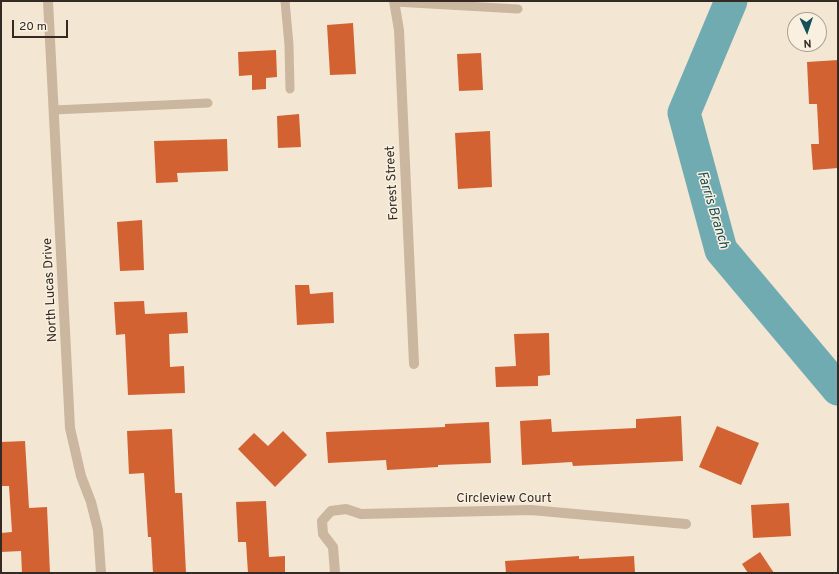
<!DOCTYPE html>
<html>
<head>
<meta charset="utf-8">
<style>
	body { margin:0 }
	#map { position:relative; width:839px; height:574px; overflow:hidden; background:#f3e6d3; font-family:Overpass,sans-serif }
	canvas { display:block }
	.frame { position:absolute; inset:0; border:2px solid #342923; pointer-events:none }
	.north { position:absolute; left:787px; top:12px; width:40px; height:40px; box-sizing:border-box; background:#faf0e0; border:1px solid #aba094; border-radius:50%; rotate:177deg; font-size:11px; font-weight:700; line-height:16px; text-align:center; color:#342923 }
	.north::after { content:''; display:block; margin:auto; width:14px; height:18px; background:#165058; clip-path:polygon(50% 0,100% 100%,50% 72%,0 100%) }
	.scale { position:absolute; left:12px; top:20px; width:56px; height:18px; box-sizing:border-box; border:2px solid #342923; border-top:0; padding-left:5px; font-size:12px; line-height:14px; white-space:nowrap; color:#342923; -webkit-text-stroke:3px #faf0e0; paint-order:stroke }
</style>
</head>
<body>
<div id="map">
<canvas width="839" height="574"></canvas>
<div class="frame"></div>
<div class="north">N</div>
<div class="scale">20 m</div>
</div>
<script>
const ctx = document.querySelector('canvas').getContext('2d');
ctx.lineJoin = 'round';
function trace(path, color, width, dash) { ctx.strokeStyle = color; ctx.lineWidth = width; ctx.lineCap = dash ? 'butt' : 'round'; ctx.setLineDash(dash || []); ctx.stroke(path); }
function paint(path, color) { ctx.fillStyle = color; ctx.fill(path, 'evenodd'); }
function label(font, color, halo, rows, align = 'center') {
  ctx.font = font + ' Overpass,sans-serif'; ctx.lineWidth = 3; ctx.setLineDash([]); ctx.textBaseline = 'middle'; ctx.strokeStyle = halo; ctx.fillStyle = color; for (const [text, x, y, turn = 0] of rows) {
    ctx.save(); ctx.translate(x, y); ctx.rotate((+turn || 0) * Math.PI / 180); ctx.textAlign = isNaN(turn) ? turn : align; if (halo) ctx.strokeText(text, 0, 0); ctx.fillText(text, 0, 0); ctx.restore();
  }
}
trace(new Path2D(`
	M 731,1 L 684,113 L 721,250 L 838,389`), '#70abb2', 33);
paint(new Path2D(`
	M 353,23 L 356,74 L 330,75 L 327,25 Z
	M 276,50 L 277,77 L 266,78 L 266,89 L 252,90 L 252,75 L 239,76 L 238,52 Z
	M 481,53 L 483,90 L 459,91 L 457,54 Z
	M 838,60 L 838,168 L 813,170 L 811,144 L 819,144 L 817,104 L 809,104 L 807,62 Z
	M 299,114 L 301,147 L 278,148 L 277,116 Z
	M 490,131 L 492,187 L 458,189 L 455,133 Z
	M 227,139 L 228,171 L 177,173 L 178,182 L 156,183 L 154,141 Z
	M 142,220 L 144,270 L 120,271 L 117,222 Z
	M 295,285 L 309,285 L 310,294 L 333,292 L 334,323 L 297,325 Z
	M 144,301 L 145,314 L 187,312 L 188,333 L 169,334 L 170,367 L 184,366 L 185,393 L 128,395 L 125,334 L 116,335 L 114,302 Z
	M 549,333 L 550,375 L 538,376 L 538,386 L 496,387 L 495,367 L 516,366 L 514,334 Z
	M 681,416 L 683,461 L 573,466 L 572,462 L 522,465 L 520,421 L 551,419 L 552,432 L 636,428 L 636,419 Z
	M 489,422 L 491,463 L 438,465 L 438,467 L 387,470 L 386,460 L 328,463 L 326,432 L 445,427 L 445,424 Z
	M 717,426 L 759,443 L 741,485 L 699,467 Z
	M 172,429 L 175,493 L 182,493 L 186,573 L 153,573 L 151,537 L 148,537 L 144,473 L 129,474 L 127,431 Z
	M 283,431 L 307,455 L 275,487 L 238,449 L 254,433 L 268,446 Z
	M 25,441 L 29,508 L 47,507 L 50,573 L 22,573 L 21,551 L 1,552 L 1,533 L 12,532 L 9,486 L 1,486 L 1,442 Z
	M 266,501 L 269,557 L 285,556 L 285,573 L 248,573 L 246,542 L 238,542 L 236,502 Z
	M 789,503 L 791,536 L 753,538 L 751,505 Z
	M 760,552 L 774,573 L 748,573 L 742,564 Z
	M 579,556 L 579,559 L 634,556 L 635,573 L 506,573 L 505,561 Z`), '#d26232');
trace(new Path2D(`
	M 285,1 L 289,45 L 290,89
	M 395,2 L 518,9
	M 54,110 L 208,103`), '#cbb69f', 9);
trace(new Path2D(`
	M 48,1 L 70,428 L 81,476 L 91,502 L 98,530 L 101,573
	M 394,1 L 399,30 L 414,364
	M 335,573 L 333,547 L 323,534 L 322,521 L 331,511 L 346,509 L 361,514 L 531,510 L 686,524`), '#cbb69f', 10);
label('13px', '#342923', '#faf0e0', [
	["Forest Street",393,183,-93],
	["North Lucas Drive",51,290,-93],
	["Circleview Court",504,499]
]);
label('italic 14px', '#165058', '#faf0e0', [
	["Farris Branch",712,210,73]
]);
</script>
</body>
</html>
